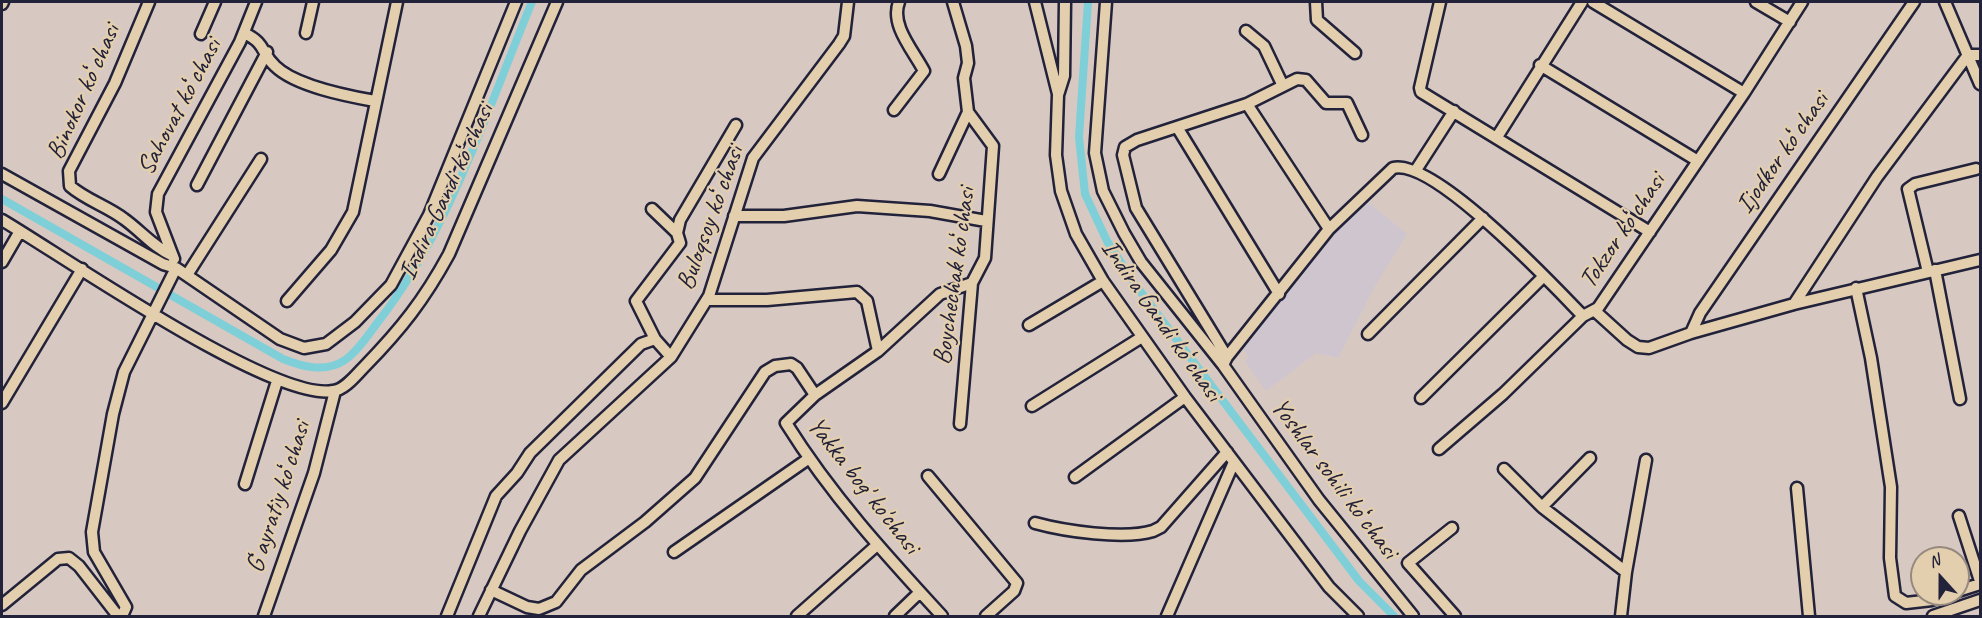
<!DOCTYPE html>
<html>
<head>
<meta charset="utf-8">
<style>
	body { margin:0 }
	#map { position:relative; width:1982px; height:618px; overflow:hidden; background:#d7c9c1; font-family:Caveat,sans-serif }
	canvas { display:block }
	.frame { position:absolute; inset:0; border:3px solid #22223b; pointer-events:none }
	.north { position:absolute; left:1910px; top:546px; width:60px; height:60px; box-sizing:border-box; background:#e3cead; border:2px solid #96897f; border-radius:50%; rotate:339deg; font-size:16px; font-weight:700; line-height:24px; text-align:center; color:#22223b }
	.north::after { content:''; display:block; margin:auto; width:21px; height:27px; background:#22223b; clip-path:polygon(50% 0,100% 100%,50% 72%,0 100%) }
</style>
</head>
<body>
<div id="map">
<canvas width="1982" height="618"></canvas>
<div class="frame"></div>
<div class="north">N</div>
</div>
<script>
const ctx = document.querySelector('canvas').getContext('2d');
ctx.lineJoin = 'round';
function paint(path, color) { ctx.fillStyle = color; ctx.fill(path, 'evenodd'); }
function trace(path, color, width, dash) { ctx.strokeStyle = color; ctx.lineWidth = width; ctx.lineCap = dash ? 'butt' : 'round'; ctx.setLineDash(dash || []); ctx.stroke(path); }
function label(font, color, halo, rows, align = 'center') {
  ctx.font = font + ' Caveat,sans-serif'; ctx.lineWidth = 4.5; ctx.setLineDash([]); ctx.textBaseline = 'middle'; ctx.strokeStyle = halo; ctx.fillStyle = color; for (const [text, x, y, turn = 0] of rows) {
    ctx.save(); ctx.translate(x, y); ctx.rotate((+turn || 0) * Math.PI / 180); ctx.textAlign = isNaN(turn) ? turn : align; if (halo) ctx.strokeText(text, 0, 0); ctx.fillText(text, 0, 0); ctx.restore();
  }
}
paint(new Path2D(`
	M 1366,200 L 1407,234 L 1375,286 L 1338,358 L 1316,353 L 1266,391 L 1245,361 L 1249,357 L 1241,347 L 1314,250 Z`), '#cfc5cf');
trace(new Path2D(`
	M 1088,2 L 1079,137 L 1085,194 L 1107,241 L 1134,283 L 1359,581 L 1394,616
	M 2,199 L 283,359 C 303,367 326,373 345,360 C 358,351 368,335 378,322 C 450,230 487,110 532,2`), '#7ecfd7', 8);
const minor = new Path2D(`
	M 149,2 L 115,83 L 69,171 L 70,186 C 86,200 107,206 124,219 C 141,231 153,247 173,256
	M 953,2 L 966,46 L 968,63 L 964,78 L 968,112 L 993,146 L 985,258 L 972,283 L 960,424
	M 1035,2 L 1058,94
	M 1065,2 L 1064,76 L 1058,95 L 1056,155 L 1061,191 L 1076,234 L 1103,281 L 1185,397 L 1329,587 L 1358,616
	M 1106,2 L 1095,153 L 1103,191 L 1124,233 L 1141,262 L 1223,365 L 1319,500 L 1413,616
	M 1316,2 L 1317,20 L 1355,53
	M 1440,2 L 1420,88 L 1421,92 L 1650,232
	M 1593,2 L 1744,93
	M 1756,2 L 1790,22
	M 1945,2 L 1980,84
	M 2,4 L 3,2
	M 244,33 C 267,44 260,52 275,66 C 295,86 347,96 375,101
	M 306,33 L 313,2
	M 201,34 L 215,2
	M 1540,65 L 1698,161
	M 1283,86 L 1297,79 L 1306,80 L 1326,103 L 1347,103 L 1362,135
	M 1247,104 L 1329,229
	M 894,110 L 924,71 C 913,50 890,25 899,2
	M 1177,127 L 1279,294
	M 1497,137 L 1582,2
	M 1416,170 L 1454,111
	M 2,174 L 163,264 L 176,268 L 280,339 L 304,348 L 326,344 L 355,322 L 391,285 L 429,215 L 516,2
	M 939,174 L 968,112
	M 197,185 L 267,52
	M 652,209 L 677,233
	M 734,216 L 784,216 L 857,206 L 930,211 L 986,221
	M 2,220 C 63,256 273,402 333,391 C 345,390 357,374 365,366 C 401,329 424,300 449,254 L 557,2
	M 174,259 L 156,212 L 158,194 L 240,42 L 256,2
	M 2,262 L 20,231
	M 1935,270 L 1960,399
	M 1928,272 L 1908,189 L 1915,184 L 1976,169
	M 187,275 L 261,159
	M 1856,288 L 1871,358 L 1891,487 L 1890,558 L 1895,596 L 1906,603 L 1932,600 L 1950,594
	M 707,300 L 767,300 L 857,292 L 867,301 L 878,351
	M 287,301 L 331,250 L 353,212 L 397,2
	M 1794,304 L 1877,177 L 1968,55 L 1980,55
	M 1595,311 L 1627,340 L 1638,347 L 1649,348 L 1691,333 L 1794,304 L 1980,260
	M 1029,325 L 1103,281
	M 1691,333 L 1700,313 L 1914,2
	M 1368,334 L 1483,218
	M 655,339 L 636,301 L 680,243 L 677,233 L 680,220 L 736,125
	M 1227,357 L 1136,208 L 1123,155 L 1125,147 L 1137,140 L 1247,104 L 1283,86 L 1264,46 L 1246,31
	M 1223,365 L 1227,357 L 1329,229 L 1393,168 C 1434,158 1553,285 1583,316
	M 1421,398 L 1544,276
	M 2,403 L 82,269
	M 1032,406 L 1142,337
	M 1439,449 L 1503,394 L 1583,316 L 1598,308 L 1744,93 L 1802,2
	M 1590,458 L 1542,507 L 1626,572 L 1621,616
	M 1504,469 L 1542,507
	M 928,476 L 1017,583 L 1014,591 L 986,616
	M 1075,477 L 1185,397
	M 245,484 L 277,381
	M 1797,488 L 1809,616
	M 1959,516 L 1980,581
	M 1035,523 C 1064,531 1124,540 1153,531 L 1161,527 L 1227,452
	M 1452,528 L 1408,563 L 1455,616
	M 674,552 L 808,459
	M 1626,572 L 1646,460
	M 491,590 L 527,607 L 539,609 L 556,602 L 581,570 L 645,522 L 695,478 L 765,372 L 775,366 L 791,364 L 797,368 L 815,395
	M 1958,591 L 1980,584
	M 2,605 L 58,559 L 69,558 L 79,566 L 118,616
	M 122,616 L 126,607 L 94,552 L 92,532 L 113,414 L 124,372 L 176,268
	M 264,616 L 314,473 L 335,391
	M 447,616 L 496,496 L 517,473 L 530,453 L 641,344 L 655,339 L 671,357
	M 479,616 L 520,531 L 559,460 L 671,357 L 709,296 L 753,158 L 839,44 L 844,36 L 848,2
	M 797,616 L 876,546
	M 895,616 L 920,592
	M 942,616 C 885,554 831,495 786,423 L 815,395 L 878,351 L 940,294 L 972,283
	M 1167,616 L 1234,462
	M 1933,616 L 1980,600`);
trace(minor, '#22223b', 15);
trace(minor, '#e3cead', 10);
label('26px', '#22223b', '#e3cead', [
	["Binokor koʻchasi",84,92,-66],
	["Sahovat koʻchasi",180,107,-62],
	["Ijodkor koʻchasi",1783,153,-55],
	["Indira Gandi koʻchasi",447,192,-65],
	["Buloqsoy koʻchasi",711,218,-70],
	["Tokzor koʻchasi",1623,231,-56],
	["Boychechak koʻchasi",955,276,-82],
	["Indira Gandi koʻchasi",1161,321,55],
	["Yoshlar sohili koʻchasi",1334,479,53],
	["Yakka bog' ko'chasi",863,486,52],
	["Gʻayratiy koʻchasi",279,497,-72]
]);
</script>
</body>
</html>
